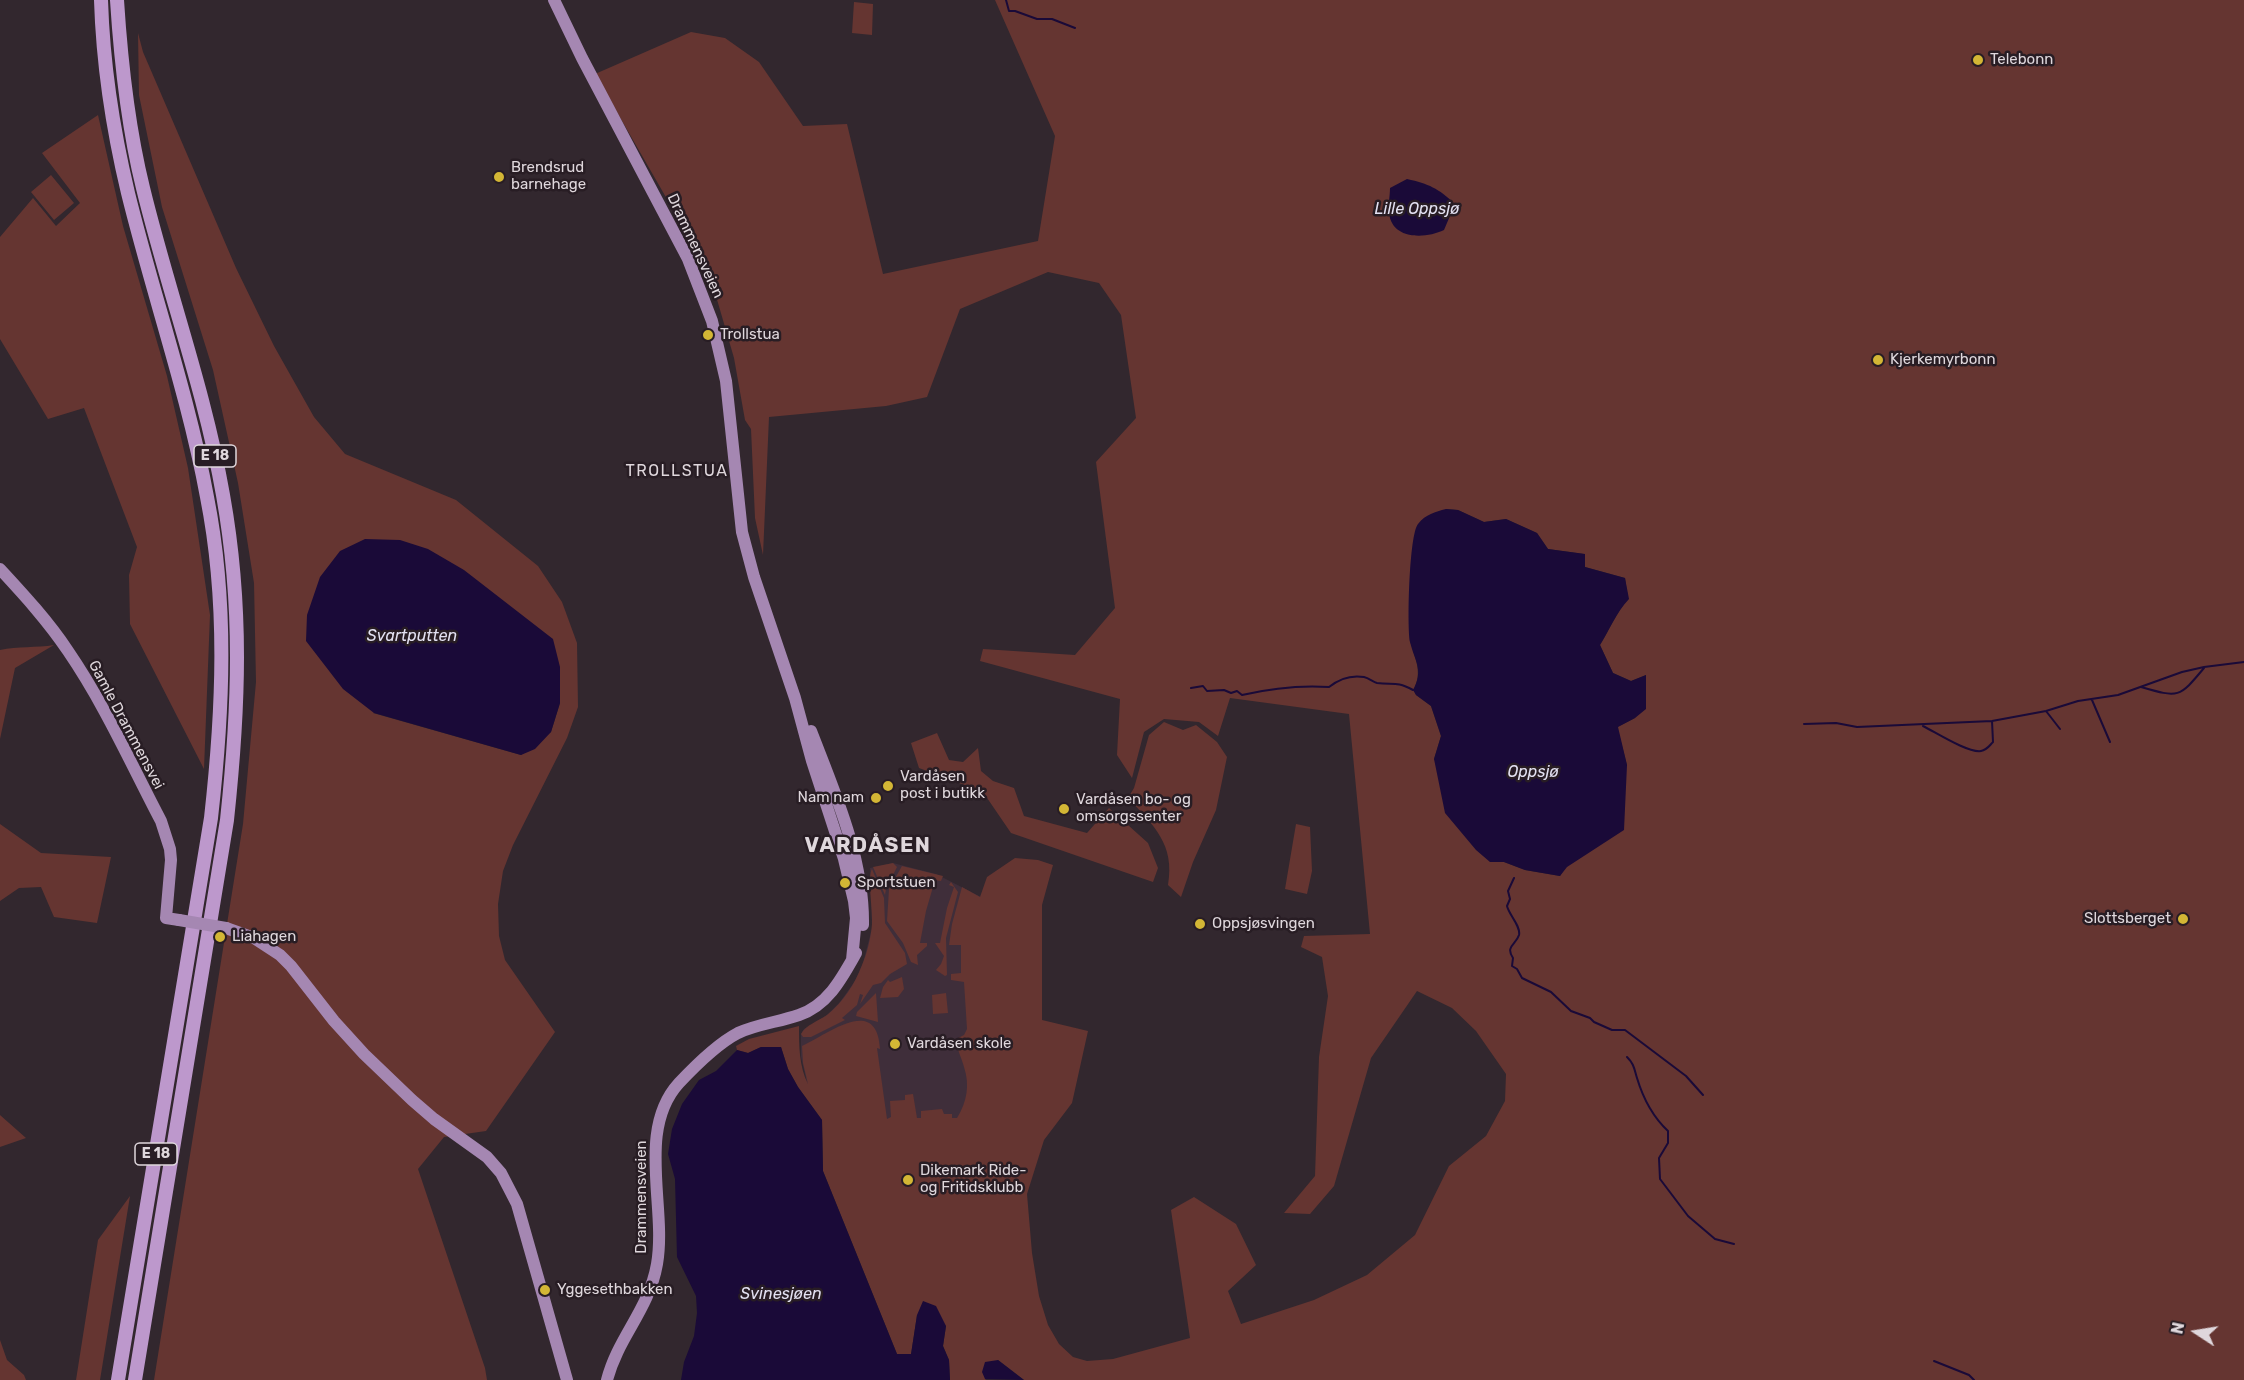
<!DOCTYPE html>
<html>
<head>
<meta charset="utf-8">
<style>
	body { margin:0 }
	#map { position:relative; width:2244px; height:1380px; overflow:hidden; background:#32272e; font-family:Rubik,sans-serif }
	canvas { display:block }
	.north { position:absolute; left:2166px; top:1302px; width:60px; height:60px; -webkit-text-stroke:4px #281d24; paint-order:stroke; rotate:282deg; font-size:16px; font-weight:700; line-height:24px; text-align:center; color:#dfd7dc }
	.north::after { content:''; display:block; margin:auto; width:21px; height:27px; background:#dfd7dc; clip-path:polygon(50% 0,100% 100%,50% 72%,0 100%) }
</style>
</head>
<body>
<div id="map">
<canvas width="2244" height="1380"></canvas>
<div class="north">N</div>
</div>
<script>
const ctx = document.querySelector('canvas').getContext('2d');
ctx.lineJoin = 'round';
function paint(path, color) { ctx.fillStyle = color; ctx.fill(path, 'evenodd'); }
function trace(path, color, width, dash) { ctx.strokeStyle = color; ctx.lineWidth = width; ctx.lineCap = dash ? 'butt' : 'round'; ctx.setLineDash(dash || []); ctx.stroke(path); }
function label(font, color, halo, rows, align = 'center') {
  ctx.font = font + ' Rubik,sans-serif'; ctx.lineWidth = 5; ctx.setLineDash([]); ctx.textBaseline = 'middle'; ctx.strokeStyle = halo; ctx.fillStyle = color; for (const [text, x, y, turn = 0] of rows) {
    ctx.save(); ctx.translate(x, y); ctx.rotate((+turn || 0) * Math.PI / 180); ctx.textAlign = isNaN(turn) ? turn : align; if (halo) ctx.strokeText(text, 0, 0); ctx.fillText(text, 0, 0); ctx.restore();
  }
}
paint(new Path2D(`
	M 893,863 L 936,874 L 981,897 L 991,904 L 976,1117 L 829,1127 L 808,1087 L 801,1057 L 801,1034 L 804,1029 L 827,1015 L 840,1002 L 855,981 L 863,963 L 872,928 L 870,868 Z`), '#3f2e3a');
paint(new Path2D(`
	M 995,0 L 2244,0 L 2244,1380 L 1024,1380 L 998,1360 L 985,1379 L 986,1380 L 950,1380 L 949,1360 L 943,1346 L 946,1326 L 917,1315 L 911,1355 L 897,1354 L 823,1171 L 822,1120 L 798,1087 L 788,1069 L 781,1047 L 761,1047 L 748,1053 L 737,1050 L 736,1046 L 749,1039 L 799,1026 C 799,1046 799,1066 808,1084 L 803,1063 L 802,1046 C 828,1034 877,994 880,1049 L 877,1048 L 887,1119 L 891,1117 L 890,1101 L 905,1100 L 905,1095 L 913,1094 L 917,1118 L 921,1118 L 921,1111 L 942,1109 L 944,1114 L 952,1114 L 952,1118 L 957,1118 C 967,1102 970,1085 964,1067 C 962,1059 958,1052 957,1044 L 962,1042 L 958,1038 L 964,1035 L 967,1029 L 964,982 L 951,980 L 951,974 L 961,973 L 961,945 L 949,945 L 952,924 L 962,887 L 980,897 L 987,877 L 1015,858 L 1038,860 L 1053,865 L 1042,905 L 1042,1020 L 1088,1031 L 1072,1103 L 1044,1140 L 1027,1194 L 1032,1253 L 1039,1296 L 1048,1325 L 1059,1344 L 1073,1357 L 1087,1361 L 1113,1359 L 1190,1338 L 1171,1210 L 1194,1197 L 1236,1224 L 1256,1265 L 1228,1291 L 1241,1324 L 1314,1300 L 1367,1275 L 1415,1235 L 1449,1166 L 1486,1136 L 1505,1101 L 1506,1074 L 1476,1031 L 1452,1008 L 1417,991 L 1371,1058 L 1334,1186 L 1310,1214 L 1284,1213 L 1315,1176 L 1319,1057 L 1328,996 L 1322,957 L 1301,947 L 1304,936 L 1370,934 L 1349,714 L 1230,698 L 1218,736 L 1199,722 L 1164,719 L 1144,732 L 1132,778 L 1117,755 L 1120,699 L 980,661 L 983,649 L 1075,655 L 1115,608 L 1096,462 L 1136,418 L 1121,315 L 1099,283 L 1048,272 L 960,309 L 927,397 L 886,406 L 769,417 L 763,555 L 755,518 L 751,429 L 745,420 L 734,358 L 709,272 L 595,74 L 691,32 L 725,38 L 759,62 L 803,126 L 847,124 L 883,274 L 1038,241 L 1055,136 ZM 1446,509 L 1458,510 L 1484,522 L 1506,519 L 1537,533 L 1548,549 L 1584,554 L 1585,567 L 1625,578 L 1628,599 C 1616,613 1610,629 1600,645 L 1613,673 L 1631,681 L 1646,675 L 1635,718 L 1617,727 L 1627,765 L 1560,876 L 1525,870 L 1504,862 L 1434,759 L 1441,736 L 1431,706 L 1416,695 L 1414,690 C 1422,673 1416,659 1410,641 Z
	M 854,2 L 873,4 L 872,35 L 852,33 Z
	M 138,33 L 143,52 L 236,268 L 274,346 L 314,417 L 345,454 L 456,500 L 538,566 L 562,602 L 577,643 L 578,707 L 567,738 L 513,845 L 503,871 L 498,904 L 499,936 L 505,960 L 555,1032 L 486,1131 L 444,1137 L 418,1169 L 485,1368 L 487,1380 L 154,1380 L 243,824 L 256,682 L 254,583 L 238,483 L 213,370 L 162,207 L 139,95 ZM 560,667 L 560,703 L 551,732 L 521,755 L 373,713 Z
	M 98,115 L 123,226 L 167,376 L 188,468 L 210,615 L 204,769 L 130,624 L 129,575 L 137,547 L 84,408 L 48,419 L 0,339 L 0,237 L 33,198 L 56,226 L 80,203 L 42,153 Z
	M 51,175 L 74,203 L 54,220 L 31,192 Z
	M 54,645 L 15,668 L 0,739 L 0,650 C 18,646 36,648 54,645 Z
	M 1164,722 L 1183,730 L 1196,725 L 1217,742 L 1227,757 L 1216,810 L 1193,862 L 1181,897 L 1168,885 C 1175,844 1154,826 1128,798 L 1134,788 L 1149,735 Z
	M 937,733 L 949,760 L 963,762 L 978,748 L 981,771 L 993,781 L 1014,788 L 1024,816 L 1087,833 L 1109,808 L 1148,843 L 1158,868 L 1153,882 L 1011,833 L 983,792 L 919,768 L 911,743 Z
	M 0,824 L 41,853 L 111,857 L 97,923 L 54,917 L 41,887 L 19,888 L 0,901 Z
	M 1296,824 L 1310,827 L 1312,871 L 1307,894 L 1285,889 Z
	M 893,863 L 897,867 L 886,889 L 885,895 L 873,867 Z
	M 902,866 L 943,876 L 941,881 L 935,880 L 926,911 L 920,943 L 927,943 L 927,946 L 917,955 L 918,965 L 911,962 L 903,943 L 887,921 L 889,889 Z
	M 872,869 L 884,898 L 885,923 L 905,953 L 907,964 L 890,974 L 881,983 L 873,985 L 860,1004 L 863,995 L 860,994 L 857,1005 L 842,1018 L 845,1020 L 811,1037 L 803,1037 L 801,1034 C 806,1025 818,1021 827,1015 C 843,1002 855,984 862,965 C 867,954 871,937 872,924 C 873,911 867,877 872,869 Z
	M 951,882 L 958,892 L 946,938 L 947,975 L 945,976 L 936,970 L 941,964 L 944,956 L 935,943 L 940,943 L 947,908 L 954,887 L 949,885 Z
	M 902,977 L 904,989 L 898,997 L 880,998 L 883,987 L 888,980 L 890,982 Z
	M 876,993 L 878,1022 L 856,1016 L 857,1012 Z
	M 946,993 L 948,1013 L 933,1014 L 932,995 Z
	M 0,1115 L 26,1138 L 0,1147 Z
	M 130,1196 L 100,1380 L 76,1380 L 98,1240 Z
	M 0,1340 L 7,1360 L 24,1375 L 26,1380 L 0,1380 Z`), '#653531');
paint(new Path2D(`
	M 1407,179 C 1429,184 1438,188 1455,204 L 1444,230 C 1425,239 1392,240 1389,213 C 1388,205 1390,196 1390,188 Z
	M 1446,509 L 1458,510 L 1484,522 L 1506,519 L 1537,533 L 1548,549 L 1585,554 L 1585,567 L 1625,578 L 1629,599 C 1616,613 1610,629 1600,645 L 1613,673 L 1631,681 L 1646,675 L 1646,709 L 1635,718 L 1618,727 L 1627,765 L 1624,830 L 1567,867 L 1560,876 L 1525,870 L 1504,862 L 1490,862 L 1476,850 L 1445,813 L 1434,759 L 1441,736 L 1431,706 L 1416,695 L 1413,690 C 1424,670 1415,662 1410,642 C 1407,626 1409,535 1418,524 C 1426,514 1435,512 1446,509 Z
	M 365,539 L 400,540 L 428,549 L 464,570 L 553,639 L 560,667 L 560,703 L 551,732 L 535,749 L 521,755 L 374,713 L 343,689 L 306,641 L 307,615 L 320,577 L 340,551 Z
	M 761,1047 L 781,1047 L 788,1069 L 798,1087 L 822,1120 L 823,1171 L 897,1354 L 911,1354 L 917,1315 L 923,1301 L 936,1306 L 946,1326 L 943,1346 L 949,1360 L 950,1380 L 681,1380 L 684,1362 L 694,1336 L 697,1313 L 696,1296 L 677,1257 L 675,1179 L 668,1154 L 672,1129 L 682,1104 L 699,1080 L 716,1071 L 737,1050 L 748,1053 Z
	M 998,1360 L 1024,1380 L 985,1379 L 982,1372 L 985,1362 Z`), '#1a0a38');
trace(new Path2D(`
	M 1006,0 L 1009,11 L 1015,11 L 1037,19 L 1052,19 L 1075,28
	M 2141,687 C 2179,698 2179,698 2204,668
	M 1191,688 L 1203,686 L 1207,691 L 1224,690 L 1231,693 L 1237,691 L 1242,695 C 1272,688 1299,685 1329,687 C 1339,679 1352,675 1364,677 C 1369,678 1373,682 1377,683 C 1394,685 1396,681 1413,690
	M 2092,700 L 2110,742
	M 2046,711 L 2060,729
	M 1804,724 L 1836,723 L 1857,727 L 1992,721 L 2046,711 L 2078,701 L 2118,695 L 2182,672 L 2204,667 L 2244,662
	M 1923,726 C 1937,733 1968,753 1981,751 C 1987,750 1989,746 1993,742 L 1992,721
	M 1514,878 L 1508,891 L 1510,899 L 1507,906 C 1509,915 1521,926 1519,935 C 1516,945 1505,946 1513,958 L 1512,966 L 1517,969 L 1522,978 L 1551,992 L 1571,1011 L 1590,1018 L 1594,1022 L 1612,1030 L 1625,1030 L 1686,1076 L 1703,1095
	M 1627,1057 C 1634,1064 1634,1068 1637,1078 C 1643,1098 1653,1117 1668,1131 L 1668,1143 L 1659,1158 L 1660,1179 L 1688,1216 L 1715,1239 L 1734,1244
	M 1934,1361 L 1969,1375 L 1974,1380`), '#1a0a38', 2);
trace(new Path2D(`
	M 554,0 L 582,58 L 688,259 L 712,321 L 726,381 L 742,532 L 754,577 L 795,698 L 812,761 L 844,859 L 854,901 L 856,918 L 852,960
	M 0,569 C 24,595 48,621 68,651 C 105,705 131,764 161,821 L 170,849 L 171,860 L 166,918 L 179,920
	M 811,731 C 835,793 864,858 863,925
	M 226,928 L 254,938 L 280,955 L 291,966 L 334,1021 L 364,1054 L 412,1100 L 434,1119 L 487,1157 L 501,1173 L 517,1204 L 567,1380
	M 607,1380 C 618,1337 649,1310 657,1264 C 667,1207 636,1130 679,1083 C 695,1066 717,1044 738,1033 C 757,1024 779,1022 799,1015 C 828,1005 842,978 856,953`), '#a587b2', 12);
trace(new Path2D(`
	M 101,0 C 103,65 113,130 128,193 C 153,295 188,394 207,497 C 228,603 223,711 211,818 L 118,1380
	M 117,0 C 121,63 128,127 143,188 C 168,291 205,391 223,495 C 243,607 239,707 227,820 L 135,1380`), '#bd98cc', 14);
trace(new Path2D(`
	M 179,920 L 226,928`), '#a587b2', 12);
for (const [x, y, r, color] of [
	[1978,60,6,"#d3b635"],
	[499,177,6,"#d3b635"],
	[708,335,6,"#d3b635"],
	[1878,360,6,"#d3b635"],
	[888,786,6,"#d3b635"],
	[876,798,6,"#d3b635"],
	[1064,809,6,"#d3b635"],
	[845,883,6,"#d3b635"],
	[2183,919,6,"#d3b635"],
	[1200,924,6,"#d3b635"],
	[220,937,6,"#d3b635"],
	[895,1044,6,"#d3b635"],
	[908,1180,6,"#d3b635"],
	[545,1290,6,"#d3b635"]
]) { const dot = new Path2D(); dot.arc(x, y, r, 0, 2 * Math.PI); ctx.fillStyle = color; ctx.fill(dot); trace(dot, '#281d24', 2); }
for (const [x, y, w] of [
	[215,456,42],
	[156,1154,42]
]) { const box = new Path2D(); box.roundRect(x - w / 2, y - 11, w, 22, 4.5); ctx.fillStyle = '#281d24'; ctx.fill(box); trace(box, '#dfd7dc', 1.5); }
label('bold 14px', '#dfd7dc', null, [
	["E 18",215,456],
	["E 18",156,1154]
]);
label('15px', '#dfd7dc', '#281d24', [
	["Telebonn",1990,60],
	["Brendsrud",511,168],
	["barnehage",511,185],
	["Trollstua",720,335],
	["Kjerkemyrbonn",1890,360],
	["Vardåsen",900,777],
	["post i butikk",900,794],
	["Nam nam",864,798,"right"],
	["Vardåsen bo- og",1076,800],
	["omsorgssenter",1076,817],
	["Sportstuen",857,883],
	["Slottsberget",2171,919,"right"],
	["Oppsjøsvingen",1212,924],
	["Liahagen",232,937],
	["Vardåsen skole",907,1044],
	["Dikemark Ride-",920,1171],
	["og Fritidsklubb",920,1188],
	["Yggesethbakken",557,1290]
], 'left');
label('15px', '#dfd7dc', '#281d24', [
	["Drammensveien",695,246,65],
	["Gamle Drammensvei",126,725,62],
	["Drammensveien",642,1197,-90]
]);
label('italic 16px', '#e3e1f2', '#281d24', [
	["Lille Oppsjø",1417,209],
	["Svartputten",412,636],
	["Oppsjø",1533,772],
	["Svinesjøen",781,1294]
]);
ctx.letterSpacing = '1.5px';
label('16px', '#dfd7dc', '#281d24', [
	["TROLLSTUA",677,471]
]);
ctx.letterSpacing = '0px';
ctx.letterSpacing = '1.5px';
label('bold 21px', '#dfd7dc', '#281d24', [
	["VARDÅSEN",868,846]
]);
ctx.letterSpacing = '0px';
</script>
</body>
</html>
